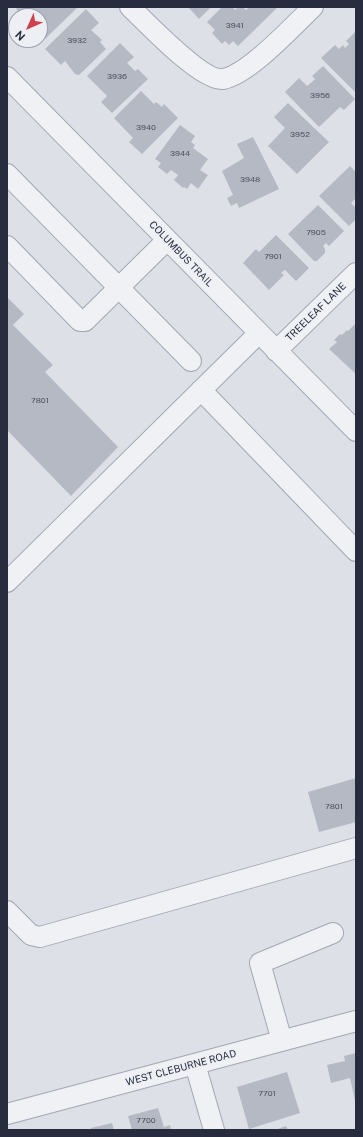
<!DOCTYPE html>
<html>
<head>
<meta charset="utf-8">
<style>
	body { margin:0 }
	#map { position:relative; width:363px; height:1137px; overflow:hidden; background:#dde0e7; font-family:"Public Sans",sans-serif }
	canvas { display:block }
	.frame { position:absolute; inset:0; border:8px solid #272d3e; pointer-events:none }
	.north { position:absolute; left:8px; top:8px; width:40px; height:40px; box-sizing:border-box; background:#edeff5; border:1px solid #9ea1ac; border-radius:50%; rotate:225deg; font-size:11px; font-weight:700; line-height:16px; text-align:center; color:#272d3e }
	.north::after { content:''; display:block; margin:auto; width:14px; height:18px; background:#cd414c; clip-path:polygon(50% 0,100% 100%,50% 72%,0 100%) }
</style>
</head>
<body>
<div id="map">
<canvas width="363" height="1137"></canvas>
<div class="frame"></div>
<div class="north">N</div>
</div>
<script>
const ctx = document.querySelector('canvas').getContext('2d');
ctx.lineJoin = 'round';
function paint(path, color) { ctx.fillStyle = color; ctx.fill(path, 'evenodd'); }
function trace(path, color, width, dash) { ctx.strokeStyle = color; ctx.lineWidth = width; ctx.lineCap = dash ? 'butt' : 'round'; ctx.setLineDash(dash || []); ctx.stroke(path); }
function label(font, color, halo, rows, align = 'center') {
  ctx.font = font + ' "Public Sans",sans-serif'; ctx.lineWidth = 3; ctx.setLineDash([]); ctx.textBaseline = 'middle'; ctx.strokeStyle = halo; ctx.fillStyle = color; for (const [text, x, y, turn = 0] of rows) {
    ctx.save(); ctx.translate(x, y); ctx.rotate((+turn || 0) * Math.PI / 180); ctx.textAlign = isNaN(turn) ? turn : align; if (halo) ctx.strokeText(text, 0, 0); ctx.fillText(text, 0, 0); ctx.restore();
  }
}
paint(new Path2D(`
	M 18,7 L 78,7 L 45,39 L 40,33 L 40,16 L 24,16 L 16,9 Z
	M 188,7 L 211,7 L 199,19 Z
	M 222,7 L 233,7 L 235,10 L 238,7 L 243,7 L 246,10 L 249,7 L 278,7 L 238,46 L 233,41 L 229,45 L 225,41 L 222,44 L 212,33 L 215,30 L 207,22 Z
	M 86,9 L 99,23 L 91,30 L 102,40 L 100,42 L 106,49 L 79,75 L 75,74 L 65,61 L 61,65 L 45,49 Z
	M 356,31 L 356,93 L 321,58 L 335,45 L 339,49 L 343,45 L 345,48 L 349,44 L 346,41 Z
	M 120,43 L 134,57 L 127,63 L 135,71 L 138,69 L 148,79 L 112,113 L 101,102 L 107,96 L 87,76 Z
	M 323,66 L 355,99 L 344,110 L 340,107 L 319,127 L 285,92 L 299,78 L 307,86 L 312,82 L 315,79 L 312,76 Z
	M 141,91 L 154,104 L 156,102 L 162,107 L 164,104 L 178,118 L 142,154 L 129,142 L 133,138 L 114,118 Z
	M 288,103 L 329,142 L 297,174 L 268,146 L 285,128 L 274,117 Z
	M 180,125 L 195,136 L 191,142 L 195,145 L 193,148 L 208,159 L 200,170 L 208,175 L 198,189 L 191,183 L 187,189 L 184,187 L 183,188 L 174,180 L 178,175 L 171,170 L 167,174 L 158,167 L 161,163 L 155,159 Z
	M 253,137 L 279,189 L 239,208 L 237,203 L 231,206 L 227,198 L 233,195 L 222,171 L 244,158 L 237,144 Z
	M 350,166 L 356,172 L 356,198 L 351,203 L 356,208 L 356,219 L 349,226 L 319,196 Z
	M 318,205 L 344,231 L 329,246 L 326,243 L 323,246 L 325,249 L 325,253 L 317,261 L 314,261 L 288,234 Z
	M 276,235 L 309,268 L 296,281 L 285,270 L 281,273 L 284,275 L 269,290 L 243,263 L 256,249 L 259,252 Z
	M 7,297 L 24,314 L 13,325 L 53,365 L 45,372 L 118,447 L 71,496 L 7,430 Z
	M 356,323 L 356,374 L 329,349 L 337,342 L 334,340 L 340,334 L 342,335 L 347,330 L 348,331 Z
	M 356,778 L 356,822 L 319,832 L 308,792 Z
	M 356,1053 L 356,1101 L 355,1101 L 350,1078 L 331,1083 L 327,1065 L 345,1061 L 344,1056 Z
	M 287,1072 L 300,1113 L 249,1129 L 237,1087 Z
	M 158,1108 L 164,1127 L 170,1125 L 171,1130 L 132,1130 L 128,1116 Z
	M 112,1123 L 114,1130 L 91,1130 L 91,1128 Z
	M 286,1126 L 288,1130 L 275,1130 Z`), '#b5b9c4');
const minor = new Path2D(`
	M 130,7 C 146,22 202,82 223,79 C 248,75 293,26 313,7
	M 7,77 L 356,431
	M 7,174 L 191,361
	M 7,246 L 80,321 L 85,321 L 167,240
	M 276,351 L 356,273
	M 201,390 L 356,551
	M 7,582 L 259,333
	M 7,911 L 31,935 L 40,937 L 356,848
	M 282,1041 L 260,963 L 333,933
	M 195,1064 L 214,1130
	M 7,1114 L 356,1021`);
trace(minor, '#a3a7b1', 22);
trace(minor, '#f0f1f5', 20);
label('8px', '#4a5060', null, [
	["3941",235,26],
	["3932",77,41],
	["3936",117,77],
	["3956",320,96],
	["3940",146,128],
	["3952",300,135],
	["3944",180,154],
	["3948",250,180],
	["7905",316,233],
	["7901",273,257],
	["7801",40,401],
	["7801",334,807],
	["7701",267,1094],
	["7700",146,1121]
]);
label('10px', '#272d3e', '#edeff5', [
	["COLUMBUS TRAIL",181,254,46],
	["TREELEAF LANE",316,312,-44],
	["WEST CLEBURNE ROAD",181,1068,-15]
]);
</script>
</body>
</html>
